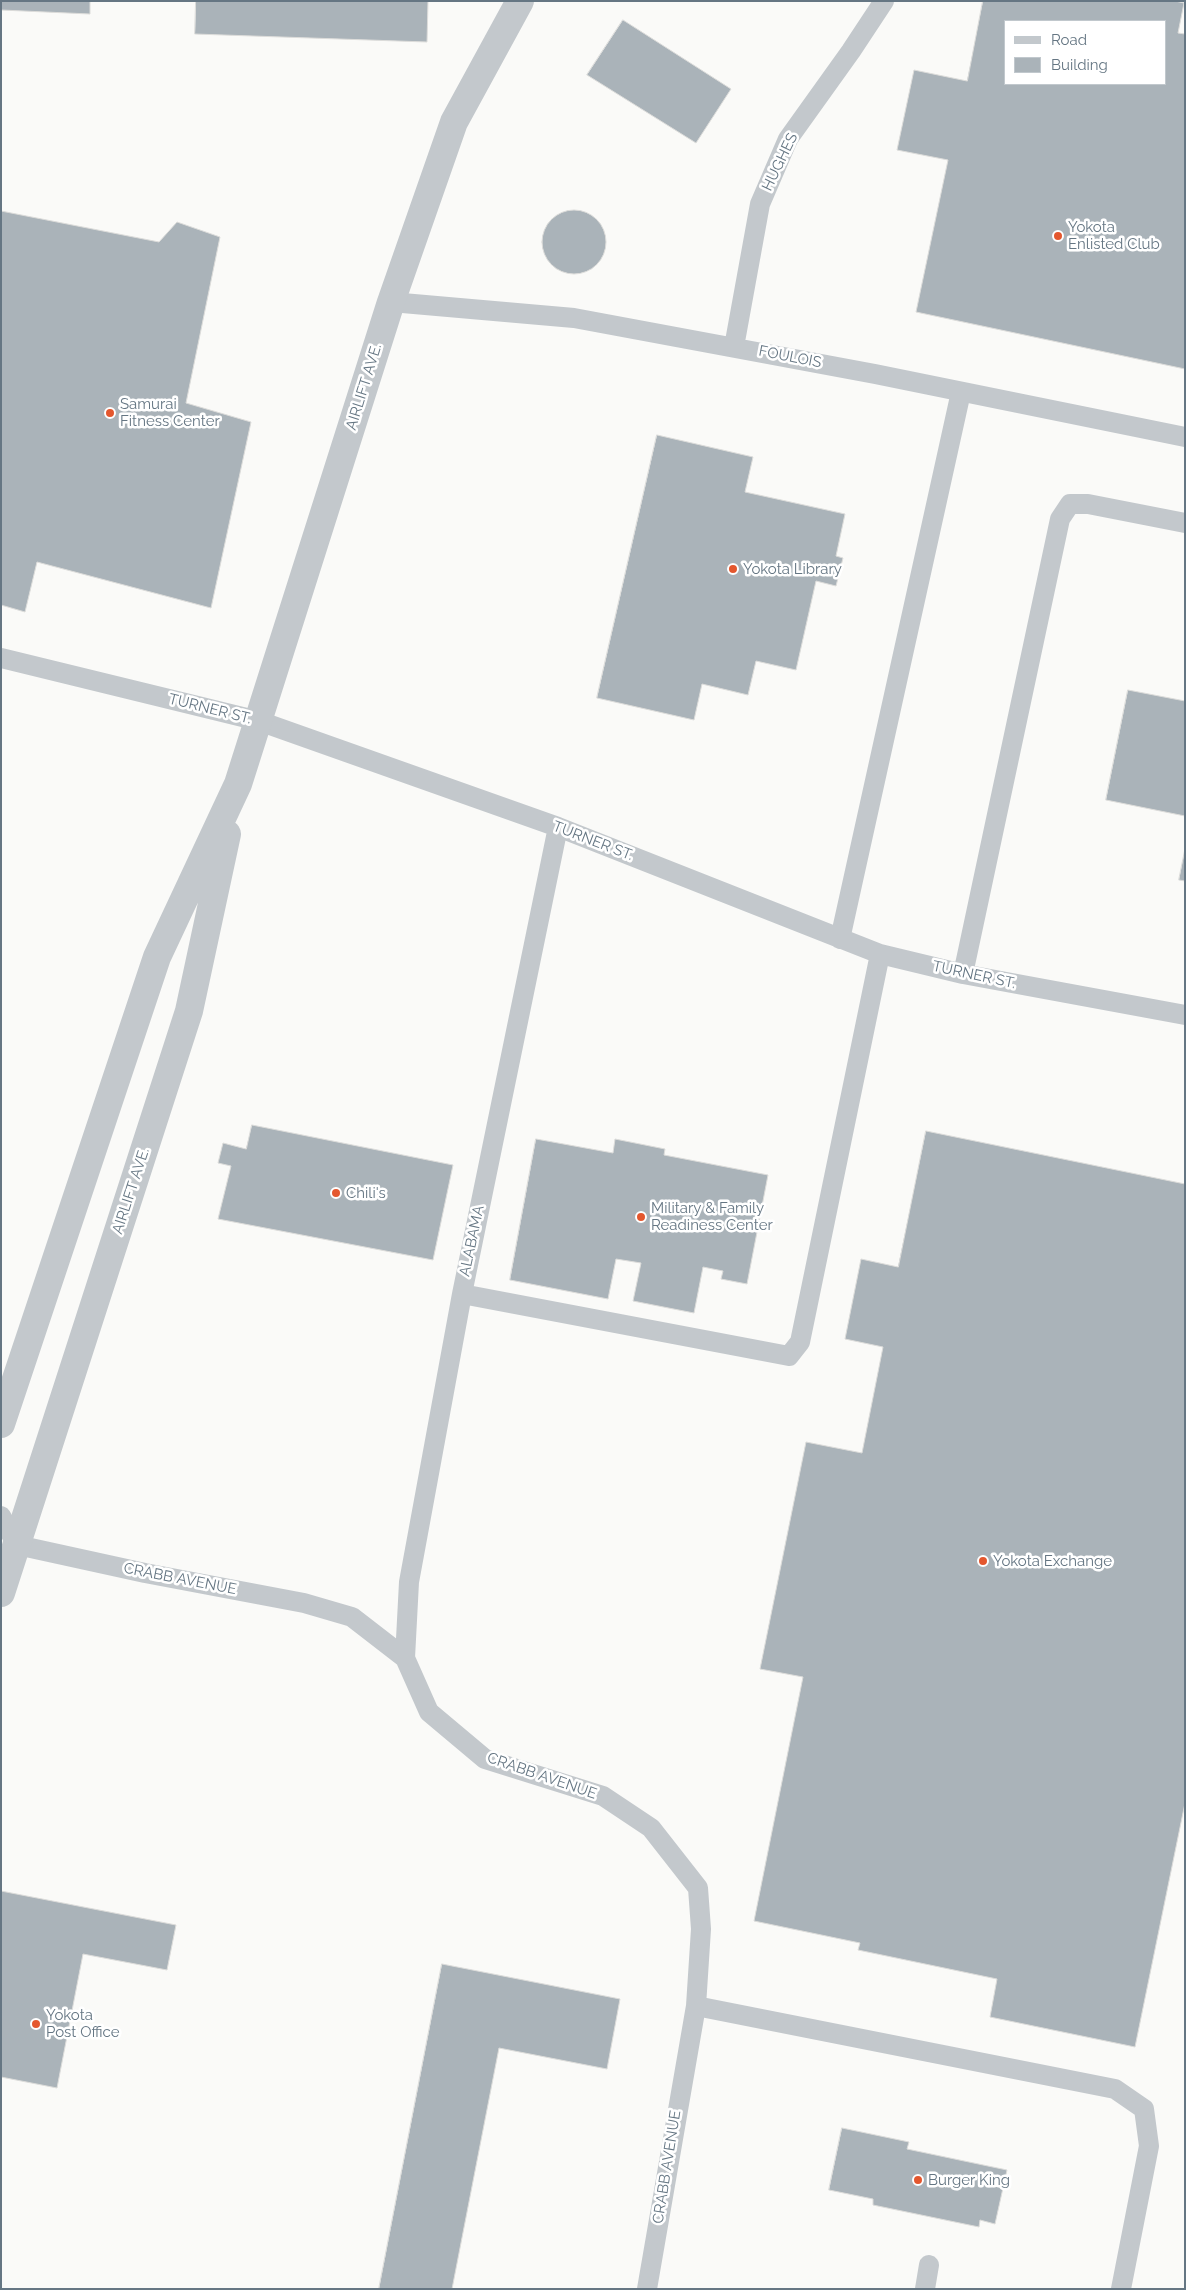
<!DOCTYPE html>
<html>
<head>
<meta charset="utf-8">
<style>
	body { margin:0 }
	#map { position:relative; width:1186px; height:2290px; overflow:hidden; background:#fafaf8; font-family:Raleway,sans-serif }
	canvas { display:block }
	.frame { position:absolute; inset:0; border:2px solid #657683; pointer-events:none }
	.legend { position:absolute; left:1004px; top:20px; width:162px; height:65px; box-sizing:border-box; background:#fff; border:1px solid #c1c8cd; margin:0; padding:6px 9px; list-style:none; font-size:15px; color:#657683 }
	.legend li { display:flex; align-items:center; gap:10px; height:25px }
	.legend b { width:25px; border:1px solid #c1c8cd }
</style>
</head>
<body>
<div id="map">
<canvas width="1186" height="2290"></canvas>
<div class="frame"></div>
<ul class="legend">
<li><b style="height:6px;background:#c3c8cc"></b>Road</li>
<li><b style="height:14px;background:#aab3b9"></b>Building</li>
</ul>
</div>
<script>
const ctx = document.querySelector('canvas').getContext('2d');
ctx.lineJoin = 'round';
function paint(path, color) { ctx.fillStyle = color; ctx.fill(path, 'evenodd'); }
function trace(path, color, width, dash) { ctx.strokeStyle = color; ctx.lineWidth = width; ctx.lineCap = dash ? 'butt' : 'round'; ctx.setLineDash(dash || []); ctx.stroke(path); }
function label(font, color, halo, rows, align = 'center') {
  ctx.font = font + ' Raleway,sans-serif'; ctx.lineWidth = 5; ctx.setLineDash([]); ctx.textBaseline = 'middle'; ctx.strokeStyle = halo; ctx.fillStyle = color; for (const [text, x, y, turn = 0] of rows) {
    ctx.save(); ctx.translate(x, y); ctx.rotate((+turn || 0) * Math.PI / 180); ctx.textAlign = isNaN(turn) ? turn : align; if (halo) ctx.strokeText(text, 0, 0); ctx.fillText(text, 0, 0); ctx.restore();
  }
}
const building = new Path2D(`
	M 1,1 L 90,1 L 90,14 L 1,10 Z
	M 196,1 L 428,1 L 427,42 L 195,34 Z
	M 983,1 L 1175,1 L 1184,3 L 1178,33 L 1185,34 L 1185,369 L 916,312 L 948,160 L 897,150 L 914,70 L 967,81 ZM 1005,21 L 1165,21 L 1165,84 L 1005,84 Z
	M 623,20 L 731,89 L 696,143 L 587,75 Z
	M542 242a32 32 0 1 1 64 0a32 32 0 1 1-64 0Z
	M 1,211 L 159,242 L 177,222 L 220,237 L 186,403 L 251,422 L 211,608 L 37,562 L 25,612 L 1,605 Z
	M 657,435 L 753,457 L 745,492 L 845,514 L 836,556 L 843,558 L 836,586 L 816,581 L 796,670 L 756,661 L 748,695 L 702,684 L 694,720 L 597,698 Z
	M 1128,690 L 1185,701 L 1185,816 L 1106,800 Z
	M 1185,849 L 1185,881 L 1179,880 Z
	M 252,1125 L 453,1165 L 433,1260 L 218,1219 L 231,1166 L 218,1163 L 223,1143 L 246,1149 Z
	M 926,1131 L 1185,1184 L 1185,1803 L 1135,2047 L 990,2017 L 997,1979 L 858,1950 L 860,1943 L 754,1921 L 803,1677 L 760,1669 L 806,1442 L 862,1453 L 883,1347 L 845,1339 L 861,1259 L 898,1267 Z
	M 536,1139 L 613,1153 L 615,1139 L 665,1149 L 664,1155 L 768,1175 L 747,1284 L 721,1279 L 723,1271 L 703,1267 L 694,1313 L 633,1301 L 641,1263 L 616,1259 L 608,1299 L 510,1280 Z
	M 1,1891 L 176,1925 L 167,1970 L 83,1954 L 57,2088 L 1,2077 Z
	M 442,1964 L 620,1999 L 607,2069 L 499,2048 L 452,2289 L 379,2289 Z
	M 842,2128 L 909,2142 L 907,2149 L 1007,2170 L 995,2224 L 980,2220 L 979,2227 L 873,2205 L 873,2199 L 829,2190 Z`);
paint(building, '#aab3b9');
trace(building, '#dcdcda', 1);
trace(new Path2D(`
	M 391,302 L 574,318 L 875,374 L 1185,437
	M 734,347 L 760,204 L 788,139 L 851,51 L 884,1
	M 1,658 L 259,721 L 558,827 L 880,954 L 963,974 L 1185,1015
	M 840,939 L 961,392
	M 963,974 L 1060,519 L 1070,504 L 1088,504 L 1185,523
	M 462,1294 L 789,1356 L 800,1342 L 880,954
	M 1,1516 L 17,1545 L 145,1573 L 304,1603 L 352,1617 L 405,1658 L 429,1712 L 485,1759 L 603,1796 L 651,1828 L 698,1888 L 701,1929 L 696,2006 L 647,2289
	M 405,1658 L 409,1582 L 462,1294 L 558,827
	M 696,2006 L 1115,2089 L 1144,2109 L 1149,2146 L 1121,2289
	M 925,2289 L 929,2265`), '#c3c8cc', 20);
trace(new Path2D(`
	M 1,1424 L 157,957 L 238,784 L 391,302 L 454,122 L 520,1
	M 1,1593 L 189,1011 L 227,834`), '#c3c8cc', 28);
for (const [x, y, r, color] of [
	[1058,236,5,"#e4572e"],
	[110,413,5,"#e4572e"],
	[733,569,5,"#e4572e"],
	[336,1193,5,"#e4572e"],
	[641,1217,5,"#e4572e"],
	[983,1561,5,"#e4572e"],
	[36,2024,5,"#e4572e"],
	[918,2180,5,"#e4572e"]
]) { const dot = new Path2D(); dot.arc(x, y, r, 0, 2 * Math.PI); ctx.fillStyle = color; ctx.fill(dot); trace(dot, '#fff', 2); }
label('15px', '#657683', '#fff', [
	["HUGHES",780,162,-64],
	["FOULOIS",790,357,11],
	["AIRLIFT AVE.",364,387,-73],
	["TURNER ST.",210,709,14],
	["TURNER ST.",593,841,21],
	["TURNER ST.",974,975,12],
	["AIRLIFT AVE.",131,1191,-72],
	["ALABAMA",472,1241,-78],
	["CRABB AVENUE",180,1579,11],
	["CRABB AVENUE",542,1776,19],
	["CRABB AVENUE",667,2167,-81]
]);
label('15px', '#657683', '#fff', [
	["Yokota",1068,227],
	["Enlisted Club",1068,244],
	["Samurai",120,404],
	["Fitness Center",120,421],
	["Yokota Library",743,569],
	["Chili's",346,1193],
	["Military & Family",651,1208],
	["Readiness Center",651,1225],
	["Yokota Exchange",993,1561],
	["Yokota",46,2015],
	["Post Office",46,2032],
	["Burger King",928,2180]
], 'left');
</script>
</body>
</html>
